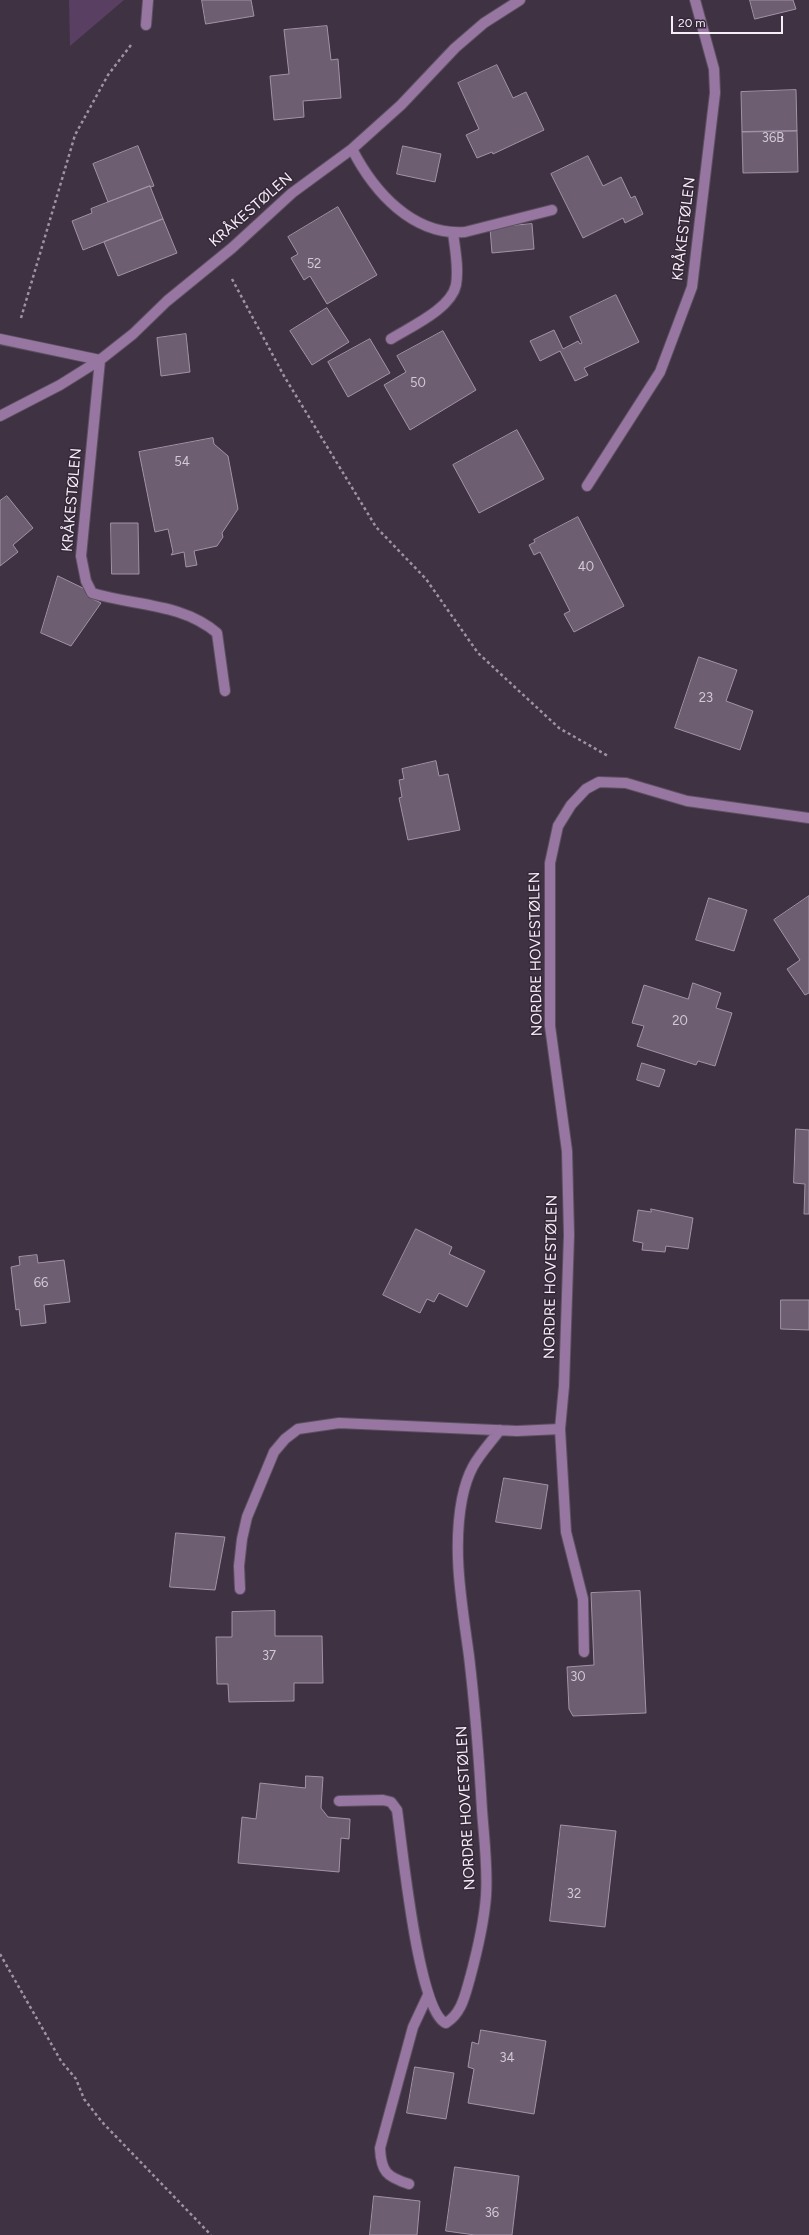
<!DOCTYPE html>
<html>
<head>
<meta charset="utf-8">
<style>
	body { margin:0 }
	#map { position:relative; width:809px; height:2235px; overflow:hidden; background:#3f3243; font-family:Figtree,sans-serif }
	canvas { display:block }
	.scale { position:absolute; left:671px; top:16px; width:112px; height:18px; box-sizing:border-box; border:2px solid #f5edf7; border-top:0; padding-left:5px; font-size:12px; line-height:14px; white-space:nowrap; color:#f5edf7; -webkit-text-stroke:3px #352838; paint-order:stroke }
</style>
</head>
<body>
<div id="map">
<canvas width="809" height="2235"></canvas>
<div class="scale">20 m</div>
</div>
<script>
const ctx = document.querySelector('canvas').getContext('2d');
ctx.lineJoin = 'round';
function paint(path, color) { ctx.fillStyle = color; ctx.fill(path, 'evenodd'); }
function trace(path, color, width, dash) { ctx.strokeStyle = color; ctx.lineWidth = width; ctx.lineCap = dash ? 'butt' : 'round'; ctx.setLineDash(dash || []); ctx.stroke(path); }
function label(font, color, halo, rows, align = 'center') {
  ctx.font = font + ' Figtree,sans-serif'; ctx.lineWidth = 3; ctx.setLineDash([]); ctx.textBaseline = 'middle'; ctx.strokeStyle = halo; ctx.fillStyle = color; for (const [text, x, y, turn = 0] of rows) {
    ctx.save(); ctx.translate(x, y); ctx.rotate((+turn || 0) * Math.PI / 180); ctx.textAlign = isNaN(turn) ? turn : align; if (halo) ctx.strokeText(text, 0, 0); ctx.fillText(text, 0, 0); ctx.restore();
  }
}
paint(new Path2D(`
	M 69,0 L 124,0 L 70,46 Z`), '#593f61');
const building = new Path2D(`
	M 202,0 L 251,0 L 254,16 L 206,24 Z
	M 750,0 L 793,0 L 796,9 L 755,19 Z
	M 327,26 L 331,60 L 338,59 L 341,98 L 303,101 L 304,117 L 274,120 L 270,76 L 289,74 L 284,30 Z
	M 497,65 L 513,98 L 526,92 L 544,130 L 493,154 L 492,152 L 477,158 L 466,135 L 479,129 L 458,83 Z
	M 796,90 L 797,131 L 742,132 L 741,92 Z
	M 797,131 L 798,172 L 743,173 L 742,132 Z
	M 138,146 L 154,186 L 151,187 L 150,186 L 108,202 L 93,164 Z
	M 403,146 L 441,154 L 435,182 L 397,174 Z
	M 588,156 L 603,186 L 621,177 L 631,198 L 635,196 L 643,214 L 625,223 L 623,218 L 583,238 L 551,174 Z
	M 150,186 L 163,219 L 83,250 L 72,221 L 92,213 L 91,209 Z
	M 338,207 L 377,275 L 327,304 L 310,276 L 304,280 L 291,258 L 298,254 L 288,237 Z
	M 163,219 L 177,253 L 118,276 L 104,242 Z
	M 532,224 L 534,249 L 492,253 L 490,228 Z
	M 616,295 L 639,342 L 584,368 L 588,375 L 575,381 L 560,351 L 540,361 L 530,341 L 554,330 L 563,349 L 578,341 L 580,344 L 582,343 L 570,317 Z
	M 327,308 L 349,342 L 312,365 L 290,331 Z
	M 443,331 L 476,390 L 410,430 L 384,385 L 406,372 L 397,356 Z
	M 186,334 L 190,372 L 161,376 L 157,338 Z
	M 370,339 L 390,373 L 348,397 L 328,362 Z
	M 517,430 L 544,479 L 479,513 L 453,465 Z
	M 213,438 L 214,444 L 228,456 L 238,509 L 222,533 L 223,537 L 217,546 L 194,551 L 197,565 L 186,567 L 184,552 L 171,555 L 173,552 L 168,529 L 155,532 L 139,452 Z
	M 7,496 L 33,528 L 13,545 L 18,552 L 0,566 L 0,501 Z
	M 578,517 L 624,606 L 574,632 L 564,614 L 570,611 L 540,552 L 534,555 L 529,545 L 535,542 L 534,540 Z
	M 111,523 L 138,523 L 139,574 L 112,574 Z
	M 58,576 L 89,591 L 87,596 L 101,603 L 71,646 L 41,633 Z
	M 699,657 L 737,670 L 726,701 L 753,711 L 740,750 L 675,728 Z
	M 436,761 L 439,776 L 448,774 L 460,830 L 408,840 L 399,798 L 402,797 L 399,780 L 404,779 L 402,769 Z
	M 809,896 L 809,993 L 805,995 L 787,969 L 800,960 L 774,920 Z
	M 709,898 L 747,910 L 734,951 L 696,940 Z
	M 693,983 L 721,993 L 716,1008 L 732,1013 L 715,1066 L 698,1061 L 696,1065 L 637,1046 L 644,1026 L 632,1023 L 644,985 L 688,999 Z
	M 642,1063 L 665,1070 L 659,1087 L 637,1080 Z
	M 796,1129 L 809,1130 L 809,1214 L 804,1214 L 805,1184 L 794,1183 Z
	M 651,1209 L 693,1218 L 688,1249 L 666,1246 L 665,1252 L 642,1250 L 643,1243 L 633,1241 L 638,1210 L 651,1212 Z
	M 416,1229 L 452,1247 L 449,1254 L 485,1271 L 467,1307 L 439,1293 L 434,1302 L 427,1299 L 420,1313 L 383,1295 Z
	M 37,1255 L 38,1263 L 64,1260 L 70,1302 L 44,1305 L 46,1323 L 21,1326 L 19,1309 L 16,1310 L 11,1267 L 20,1265 L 19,1257 Z
	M 781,1300 L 809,1300 L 809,1330 L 781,1329 Z
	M 504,1478 L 548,1485 L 541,1529 L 496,1522 Z
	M 176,1533 L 225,1537 L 215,1590 L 170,1587 Z
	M 640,1591 L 646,1713 L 573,1716 L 569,1709 L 567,1667 L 594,1665 L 591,1593 Z
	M 275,1611 L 275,1636 L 322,1636 L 323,1683 L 294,1683 L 294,1701 L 229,1702 L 228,1684 L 217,1684 L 216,1637 L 232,1637 L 232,1612 Z
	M 306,1776 L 323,1777 L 321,1808 L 328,1817 L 350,1819 L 349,1839 L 341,1838 L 339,1872 L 238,1863 L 242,1817 L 256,1819 L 260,1783 L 305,1788 Z
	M 561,1825 L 616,1831 L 605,1927 L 550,1921 Z
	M 481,2030 L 546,2041 L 534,2114 L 468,2103 L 474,2069 L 468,2067 L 472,2042 L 478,2044 Z
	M 415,2067 L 454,2073 L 446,2119 L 407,2113 Z
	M 455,2167 L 519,2176 L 512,2235 L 475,2235 L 446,2231 Z
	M 374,2196 L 420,2201 L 417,2235 L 370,2235 Z`);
paint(building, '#6d5f71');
trace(building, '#a293a6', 1);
const minor = new Path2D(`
	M 146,25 L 148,0
	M 352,149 C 374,192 413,236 465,232 L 552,210
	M 0,339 L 100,360 L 81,556 L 86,581 L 92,593 C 135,606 182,603 217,633 L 225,691
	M 391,339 C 410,327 451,309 456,285 C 459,268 455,249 453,233
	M 0,416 L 60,385 L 100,360 L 133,334 L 167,301 L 232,248 L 292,193 L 352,149 L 401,105 L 455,48 L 484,23 L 520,0
	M 587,486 L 660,372 L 692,287 L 715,93 L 714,69 L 695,0
	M 240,1589 L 239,1566 L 242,1539 L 247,1517 L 274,1452 L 285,1439 L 298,1429 L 339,1423 L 517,1431 L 560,1429
	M 584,1652 L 583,1599 L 566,1532 L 560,1429 L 564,1386 L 569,1235 L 567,1151 L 550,1026 L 550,863 L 558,826 L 571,805 L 586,789 L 599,782 L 626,783 L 687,801 L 809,818
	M 339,1801 L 383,1800 L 391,1802 L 397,1810 C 402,1843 418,2013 446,2023 C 462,2013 465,1995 470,1978 C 477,1952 484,1923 486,1896 C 488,1868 484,1838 482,1810 C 479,1758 475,1707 469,1656 C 462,1604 452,1551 462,1499 C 469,1464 480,1456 500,1430
	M 409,2184 C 387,2177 381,2172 380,2148 L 413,2027 L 428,1995`);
trace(minor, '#5c5060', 12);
trace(new Path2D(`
	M 232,279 L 284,376 L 376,527 L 426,579 L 478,653 L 559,728 L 608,756
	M 21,318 L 75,135 L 108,75 L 131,45
	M 0,1954 L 61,2061 L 76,2079 L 84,2099 L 102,2122 L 211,2235`), '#9e94a1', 2.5, [3, 3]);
trace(minor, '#9776a1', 10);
label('13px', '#d3cad6', null, [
	["36B",773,138],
	["52",314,264],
	["50",418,383],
	["54",182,462],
	["40",586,567],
	["23",706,698],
	["20",680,1021],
	["66",41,1283],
	["37",269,1656],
	["30",578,1677],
	["32",574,1894],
	["34",507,2058],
	["36",492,2213]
]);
label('15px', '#f5edf7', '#352838', [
	["KRÅKESTØLEN",251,210,-41],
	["KRÅKESTØLEN",684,229,-83],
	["KRÅKESTØLEN",72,500,-85],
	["NORDRE HOVESTØLEN",536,954,-91],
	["NORDRE HOVESTØLEN",551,1277,-89],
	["NORDRE HOVESTØLEN",466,1808,-93]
]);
</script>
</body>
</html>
